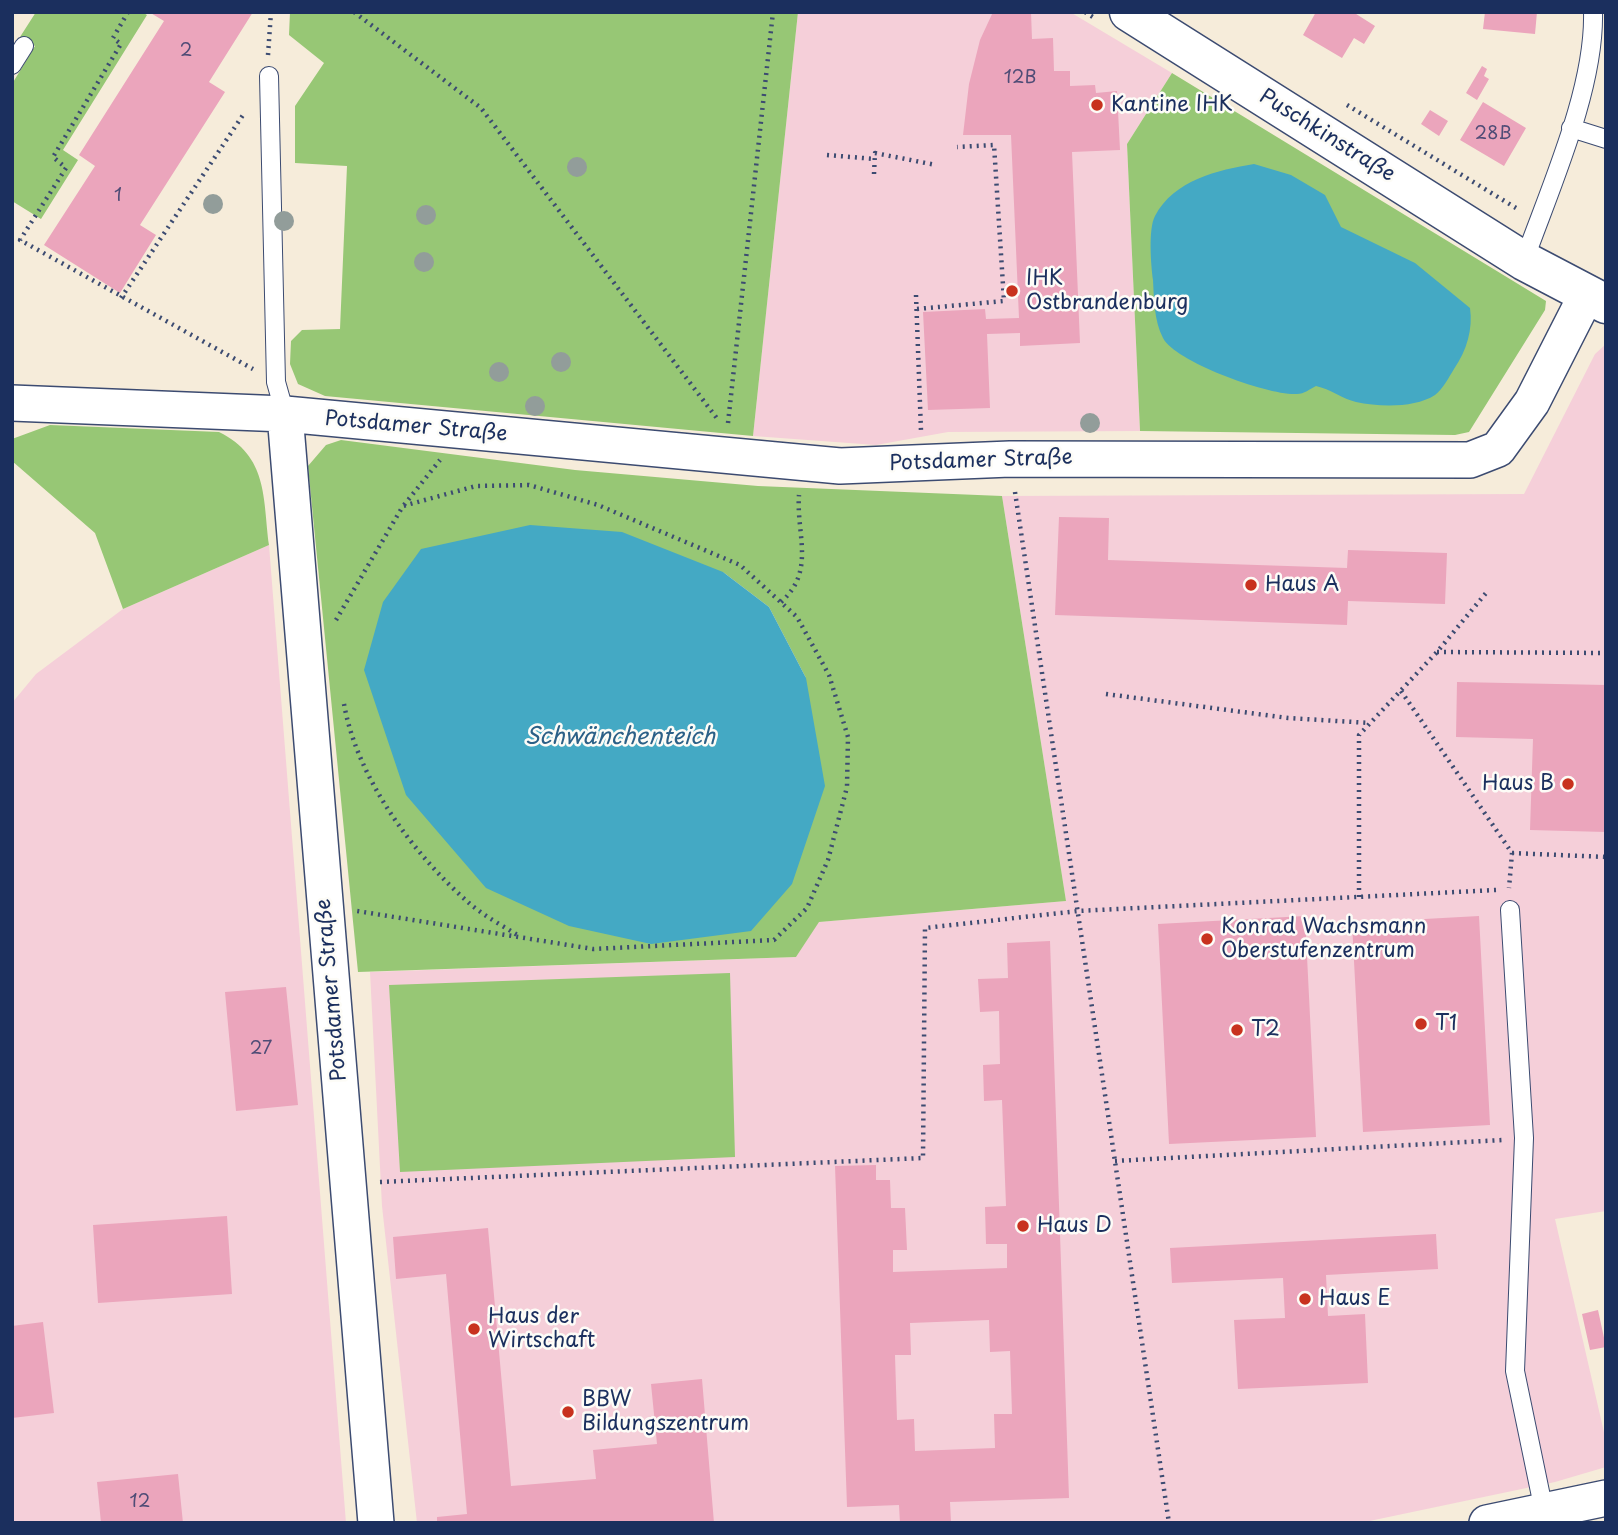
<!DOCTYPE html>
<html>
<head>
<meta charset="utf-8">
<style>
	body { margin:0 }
	#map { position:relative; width:1618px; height:1535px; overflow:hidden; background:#f6ecda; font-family:"Playpen Sans",sans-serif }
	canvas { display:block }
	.frame { position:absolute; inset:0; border:14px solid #1b2f5e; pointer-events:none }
</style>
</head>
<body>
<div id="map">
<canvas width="1618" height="1535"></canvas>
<div class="frame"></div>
</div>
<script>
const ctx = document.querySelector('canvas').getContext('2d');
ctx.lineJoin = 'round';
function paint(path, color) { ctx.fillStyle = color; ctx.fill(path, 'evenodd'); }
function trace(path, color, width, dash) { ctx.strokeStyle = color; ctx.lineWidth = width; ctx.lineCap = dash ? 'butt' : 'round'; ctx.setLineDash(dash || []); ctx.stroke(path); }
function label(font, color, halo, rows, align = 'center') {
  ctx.font = font + ' "Playpen Sans",sans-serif'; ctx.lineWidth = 5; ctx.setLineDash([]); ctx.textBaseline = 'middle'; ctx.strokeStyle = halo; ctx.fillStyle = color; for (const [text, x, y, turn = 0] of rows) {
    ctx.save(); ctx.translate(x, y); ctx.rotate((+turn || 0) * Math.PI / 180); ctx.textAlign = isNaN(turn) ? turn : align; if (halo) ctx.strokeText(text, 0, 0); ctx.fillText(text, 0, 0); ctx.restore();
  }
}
paint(new Path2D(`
	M 798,12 L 1070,12 L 1172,73 L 1127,144 L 1140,431 L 948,432 L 876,445 L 753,436 Z
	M 1606,344 L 1606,1211 L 1555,1219 L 1606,1441 L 1606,1467 L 1555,1482 L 1360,1523 L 417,1523 L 382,1206 L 370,972 L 796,957 L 818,922 L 1066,901 L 1002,496 L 1524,494 L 1595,354 Z
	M 269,545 L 346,1523 L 12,1523 L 12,703 L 36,674 L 123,609 Z`), '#f5cfd9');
paint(new Path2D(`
	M 36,12 L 142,12 L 147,15 L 63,150 L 78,160 L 41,219 L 12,201 L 12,84 L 35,46 L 20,37 Z
	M 290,12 L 798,12 L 753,436 L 325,396 L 298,384 L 290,364 L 291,341 L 302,330 L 340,329 L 347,166 L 295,163 L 295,106 L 324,63 L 289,35 Z
	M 1172,73 L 1546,301 L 1545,310 L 1469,432 L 1455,435 L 1140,431 L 1127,144 Z
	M 50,425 L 219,432 C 268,456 263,498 269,545 L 123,609 L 95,533 L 12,461 L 12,439 Z
	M 341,440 L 575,470 L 758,486 L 1002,496 L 1066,901 L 819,922 L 796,957 L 358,972 L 308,466 L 326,445 ZM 723,572 L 769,607 L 806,678 Z
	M 730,973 L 735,1157 L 400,1172 L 389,985 Z`), '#97c775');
paint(new Path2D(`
	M 1254,164 L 1291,175 L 1325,195 L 1341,227 L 1415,263 L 1470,308 C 1473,329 1467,350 1454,369 C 1449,377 1443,389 1435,395 C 1415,408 1380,407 1356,402 C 1343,399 1330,389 1316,386 C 1310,389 1304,394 1297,394 C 1270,396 1175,362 1163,338 C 1154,321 1154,298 1153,280 C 1151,265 1148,229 1155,216 C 1174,180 1218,170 1254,164 Z
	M 530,525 L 622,532 L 723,572 L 769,607 L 806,678 L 825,786 L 792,884 L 751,931 L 651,944 L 569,926 L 486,888 L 406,795 L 364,670 L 383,602 L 421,549 Z`), '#44a9c4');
paint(new Path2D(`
	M 149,12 L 253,12 L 209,82 L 225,92 L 140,225 L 156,235 L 120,293 L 44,245 L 95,166 L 79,155 L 164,21 Z
	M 993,12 L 1031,12 L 1032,39 L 1053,38 L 1054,71 L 1070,71 L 1070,86 L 1095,85 L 1096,93 L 1117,91 L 1120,150 L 1072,152 L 1080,343 L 1020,346 L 1020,333 L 987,334 L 990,408 L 928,410 L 923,312 L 985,309 L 986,319 L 1019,318 L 1011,135 L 963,135 L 969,84 L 980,40 Z
	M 1316,12 L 1353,12 L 1375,26 L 1364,44 L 1354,38 L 1342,58 L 1303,35 Z
	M 1485,12 L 1537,12 L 1535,34 L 1483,29 Z
	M 1482,66 L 1487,69 L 1484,76 L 1489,79 L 1477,100 L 1466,93 Z
	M 1483,102 L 1526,128 L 1504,166 L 1460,140 Z
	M 1430,110 L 1448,121 L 1439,136 L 1421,124 Z
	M 1059,517 L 1109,518 L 1108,560 L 1347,568 L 1348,550 L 1447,553 L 1445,604 L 1348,601 L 1347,625 L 1055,615 Z
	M 1457,682 L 1606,685 L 1606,832 L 1530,830 L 1533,739 L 1456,737 Z
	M 1305,916 L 1316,1137 L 1169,1144 L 1158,924 Z
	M 1479,916 L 1490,1125 L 1363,1132 L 1352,923 Z
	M 1050,941 L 1069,1498 L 950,1502 L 951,1523 L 900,1523 L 899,1505 L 847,1507 L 835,1166 L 876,1165 L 876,1180 L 890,1180 L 891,1208 L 905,1208 L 907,1250 L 893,1250 L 893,1272 L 1007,1268 L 1007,1244 L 986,1244 L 985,1207 L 1006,1206 L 1002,1100 L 984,1101 L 983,1065 L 1000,1064 L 999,1011 L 980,1012 L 978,979 L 1008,978 L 1007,943 ZM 989,1320 L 990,1352 L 1010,1351 L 1012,1414 L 994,1414 L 995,1448 L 915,1451 L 914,1419 L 897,1420 L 895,1355 L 911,1355 L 910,1323 Z
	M 286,987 L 298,1105 L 236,1111 L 225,992 Z
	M 227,1216 L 232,1294 L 98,1303 L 93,1225 Z
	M 488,1228 L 511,1486 L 596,1479 L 593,1450 L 657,1444 L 651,1384 L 702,1379 L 714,1523 L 437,1523 L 437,1517 L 467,1514 L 446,1274 L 396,1279 L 393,1237 Z
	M 1436,1234 L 1438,1269 L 1326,1275 L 1328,1316 L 1365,1314 L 1368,1383 L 1238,1389 L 1234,1320 L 1285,1318 L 1283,1278 L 1172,1283 L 1170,1248 Z
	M 1598,1310 L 1606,1347 L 1590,1350 L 1582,1314 Z
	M 43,1322 L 54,1413 L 12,1418 L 12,1326 Z
	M 178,1474 L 183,1523 L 101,1523 L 97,1482 Z`), '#eba5bc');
const service = new Path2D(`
	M 12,65 L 24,46
	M 269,76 L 276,382 L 285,414
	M 1571,128 L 1606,139
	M 1524,261 C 1550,188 1595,89 1593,12
	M 1510,910 L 1524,1138 L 1515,1371 L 1544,1511`);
const minor = new Path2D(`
	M 12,403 L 285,414 L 840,466 L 1010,459 L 1470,460 L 1498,449 L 1532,402 L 1587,294
	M 285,414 L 376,1523
	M 1487,1523 L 1606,1498`);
const tertiary = new Path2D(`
	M 1129,12 L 1524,261 L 1606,304`);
trace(service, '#3c4b71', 20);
trace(minor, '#3c4b71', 38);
trace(tertiary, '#3c4b71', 41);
trace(new Path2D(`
	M 128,12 L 113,38 L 121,44 L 53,157 L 66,168 L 20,240 L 253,369
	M 354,12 L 481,108 L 719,421
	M 1085,12 L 1096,19
	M 268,55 L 271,12
	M 1347,105 L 1516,208
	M 827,155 L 875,159
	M 874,174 L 875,153 L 936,165
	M 916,295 L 921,431
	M 121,298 L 245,112
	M 917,309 L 1004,301 L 994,145 L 957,147
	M 728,423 L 773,12
	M 1015,492 L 1169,1523
	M 404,505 L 440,460
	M 781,602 C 816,571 796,534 799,495
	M 336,620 L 403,506 L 476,486 L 529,485 L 598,505 L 740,565 L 797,617 L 829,675 L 848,737 L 847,787 L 828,860 L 807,908 L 774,940 L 593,949 L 357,911
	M 1437,652 L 1606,653
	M 1401,691 L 1512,853 L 1509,888
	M 1106,694 L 1288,718 L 1370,723
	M 344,704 C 357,778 413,854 469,903 C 484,916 503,926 519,936
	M 1512,853 L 1606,857
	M 1359,897 L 1359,735 L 1437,652 L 1486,593
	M 1115,1161 L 1502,1140
	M 380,1182 L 923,1158 L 925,928 L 1078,911 L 1496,890`), '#3c4b71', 4.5, [2, 5]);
trace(service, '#fff', 18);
trace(minor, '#fff', 35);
trace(tertiary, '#fff', 38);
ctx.fillStyle = '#929d9a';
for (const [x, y] of [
	[577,167],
	[213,204],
	[426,215],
	[284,221],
	[424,262],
	[561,362],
	[499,372],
	[535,406],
	[1090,423]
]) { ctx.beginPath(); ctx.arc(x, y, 10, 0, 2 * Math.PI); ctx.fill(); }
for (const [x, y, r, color] of [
	[1097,105,7,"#c8321e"],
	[1012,291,7,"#c8321e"],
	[1251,585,7,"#c8321e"],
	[1568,784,7,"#c8321e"],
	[1207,939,7,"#c8321e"],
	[1421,1024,7,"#c8321e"],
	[1237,1030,7,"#c8321e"],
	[1023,1226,7,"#c8321e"],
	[1305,1299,7,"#c8321e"],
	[474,1329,7,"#c8321e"],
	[568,1412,7,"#c8321e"]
]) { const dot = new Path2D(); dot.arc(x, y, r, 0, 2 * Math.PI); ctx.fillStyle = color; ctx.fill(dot); trace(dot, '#fdfcf7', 2.5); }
label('18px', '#4f4c76', null, [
	["2",186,51],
	["12B",1020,78],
	["28B",1493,134],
	["1",118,196],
	["27",261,1049],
	["12",140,1502]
]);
label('21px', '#1b2f5e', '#fdfcf7', [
	["Kantine IHK",1111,105],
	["IHK",1026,279],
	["Ostbrandenburg",1026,303],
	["Haus A",1265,585],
	["Haus B",1554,784,"right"],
	["Konrad Wachsmann",1221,927],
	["Oberstufenzentrum",1221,951],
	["T1",1435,1024],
	["T2",1251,1030],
	["Haus D",1037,1226],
	["Haus E",1319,1299],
	["Haus der",488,1317],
	["Wirtschaft",488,1341],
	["BBW",582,1400],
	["Bildungszentrum",582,1424]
], 'left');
label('21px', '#1b2f5e', '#fdfcf7', [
	["Puschkinstraße",1327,136,32],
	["Potsdamer Straße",416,427,5],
	["Potsdamer Straße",981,461,-2],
	["Potsdamer Straße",332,990,-95]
]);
label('italic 23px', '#2b6087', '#fdfcf7', [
	["Schwänchenteich",620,738]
]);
</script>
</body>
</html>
